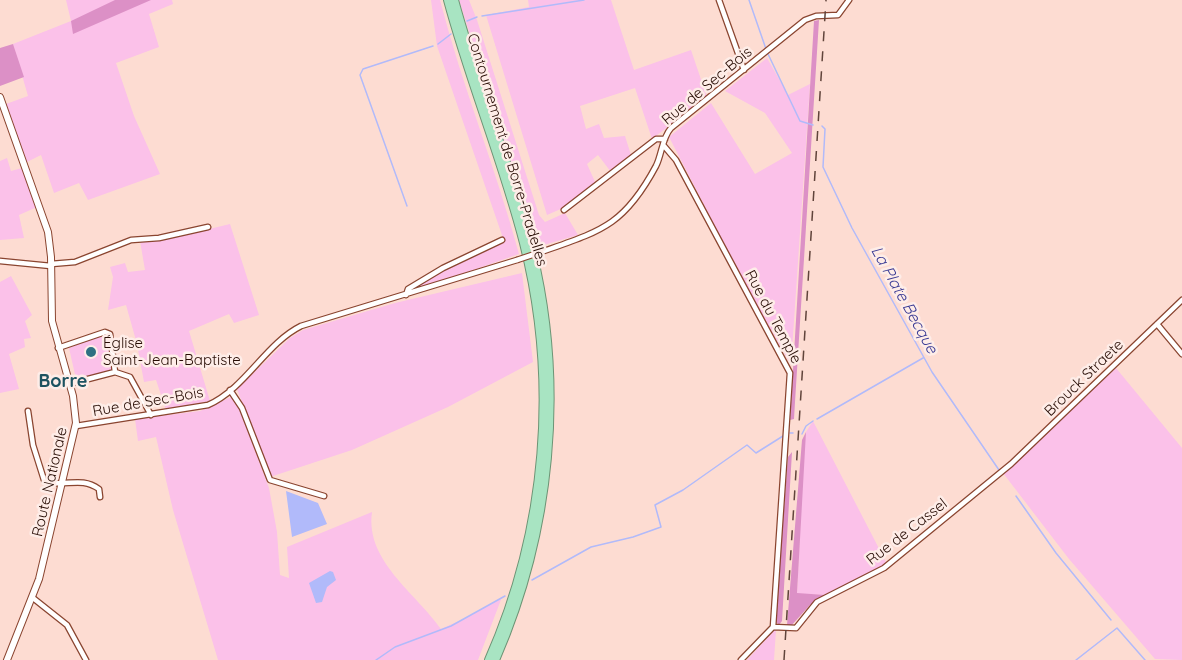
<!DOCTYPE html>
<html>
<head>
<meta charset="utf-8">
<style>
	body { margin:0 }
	canvas { display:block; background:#fddcd2 }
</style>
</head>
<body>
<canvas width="1182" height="660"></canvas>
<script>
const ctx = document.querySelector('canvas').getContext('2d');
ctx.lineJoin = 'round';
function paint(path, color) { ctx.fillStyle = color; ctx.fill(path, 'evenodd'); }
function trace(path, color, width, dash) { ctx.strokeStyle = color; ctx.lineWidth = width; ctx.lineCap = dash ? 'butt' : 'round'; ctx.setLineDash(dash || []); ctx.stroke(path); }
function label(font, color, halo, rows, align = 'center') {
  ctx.font = font + ' Quicksand,sans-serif'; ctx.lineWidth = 5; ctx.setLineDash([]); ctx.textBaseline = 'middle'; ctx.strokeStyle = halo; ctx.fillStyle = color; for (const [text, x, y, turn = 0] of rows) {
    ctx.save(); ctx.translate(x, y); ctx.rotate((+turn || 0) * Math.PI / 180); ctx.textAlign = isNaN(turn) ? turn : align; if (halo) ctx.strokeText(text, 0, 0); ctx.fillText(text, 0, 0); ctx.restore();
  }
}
paint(new Path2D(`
	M 66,0 L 172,0 L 173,4 L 149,14 L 159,47 L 116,63 L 134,116 L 160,174 L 88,200 L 79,183 L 54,193 L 41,155 L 27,162 L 6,104 L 28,96 L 13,44 L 71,21 Z
	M 431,0 L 440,0 C 462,86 496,168 519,254 L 416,290 L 413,287 L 504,241 L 437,46 Z
	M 459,0 L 469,0 L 477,20 L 539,215 L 545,222 L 565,213 L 578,235 L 537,247 Z
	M 528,0 L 611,0 L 634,70 L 691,50 L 707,97 L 652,139 L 635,88 L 580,106 L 586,129 L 599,124 L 604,138 L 625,136 L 631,155 L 611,172 L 598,155 L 587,164 L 596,184 L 563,208 L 547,215 L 486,15 L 529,7 Z
	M 767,58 L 788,95 L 810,84 L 791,365 L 748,290 L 669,137 L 711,103 L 755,174 L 792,153 L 765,113 L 725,91 Z
	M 7,158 L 11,171 L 22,168 L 37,207 L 19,215 L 24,238 L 0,240 L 0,161 Z
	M 230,224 L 259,315 L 234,323 L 229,314 L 189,331 L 210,401 L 166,410 L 156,380 L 144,382 L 137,344 L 126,305 L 108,310 L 113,277 L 110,267 L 125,263 L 128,272 L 145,270 L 140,241 L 160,241 Z
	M 522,273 L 533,362 L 448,407 L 352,450 L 270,477 L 237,389 L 290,338 L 303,330 L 395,303 Z
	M 11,276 L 32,315 L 25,321 L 31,338 L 24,339 L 25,347 L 9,354 L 19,389 L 0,393 L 0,282 Z
	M 106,333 L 113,371 L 76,379 L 69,348 Z
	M 1116,368 L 1182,448 L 1182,660 L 1155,659 L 1069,559 L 1003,473 Z
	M 231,397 L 239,408 L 269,488 L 277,532 L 280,575 L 289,578 L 287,547 L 372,512 C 365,561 416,593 441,629 L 468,617 L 502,597 L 478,660 L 218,660 L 173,510 L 156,437 L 138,441 L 135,419 L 200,411 Z
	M 813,421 L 887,564 L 825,595 L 797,594 L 804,448 L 806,432 Z
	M 776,630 L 774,660 L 747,660 L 774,631 Z`), '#fbc1e9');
paint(new Path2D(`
	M 115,0 L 151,0 L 73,34 L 71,21 Z
	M 819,20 L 795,402 L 794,419 L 790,420 L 814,21 Z
	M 13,44 L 24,77 L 0,86 L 0,48 Z
	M 806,432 L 797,593 L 825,595 L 810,605 L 791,626 L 787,625 L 802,440 Z
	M 792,452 L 782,621 L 779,625 L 775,621 L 788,457 Z`), '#dc90c6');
paint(new Path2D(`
	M 286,491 L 318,503 L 327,524 L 292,537 Z
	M 330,571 L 333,572 L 336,580 L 327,587 L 322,602 L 316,603 L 309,583 Z`), '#b1bafa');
trace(new Path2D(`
	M 749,0 L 766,49
	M 482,16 L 584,0
	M 467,21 L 477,17
	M 438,44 L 451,34
	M 768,54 L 800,121 L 813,125
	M 822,126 L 825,129 L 823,167 L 852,228 L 932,372 L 999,470
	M 407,206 L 360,75 L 363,69 L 433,46
	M 817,419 L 923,358
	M 790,433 L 793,433
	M 802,434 L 806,426 L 813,421
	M 1016,496 L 1056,553 L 1111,620
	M 532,580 L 591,547 L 633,537 L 661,527 L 655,505 L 683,490 L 747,445 L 756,453 L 783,436
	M 376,660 L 395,647 L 451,626 L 505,596
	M 1076,660 L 1117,628 L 1145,660`), '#b1bafa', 1.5);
const minor = new Path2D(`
	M 719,0 L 744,70
	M 664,146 L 676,160 L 790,373 L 773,627
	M 564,210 L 656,139 L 665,139
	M 541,252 C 601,231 624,226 656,166 C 662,154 662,138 671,128 L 805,20 L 816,16 L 838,15 L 849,0
	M 0,261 L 51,266
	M 51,264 L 75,262 L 131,240 L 159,238 L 208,227
	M 406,295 L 408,289 L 443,268 L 502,240
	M 1157,324 L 1182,354
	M 58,348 L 105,332 L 110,334 L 115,372 L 69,384
	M 115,372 L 130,377 L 151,415
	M 230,390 L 242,408 L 270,480 L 324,496
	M 28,411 L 33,445 L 44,480 C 64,489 79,475 99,489 L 100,497
	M 76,426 L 208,405 C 246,388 265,344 301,326 L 517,260
	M 33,598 L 67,625 L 86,660
	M 773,627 L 796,628 L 817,602 L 884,568 L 1011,464 L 1182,300
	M 741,660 L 773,627`);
const tertiary = new Path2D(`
	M 0,97 L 48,232 L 51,257 L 52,321 L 73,396 L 76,423 L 39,579 L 7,660`);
const trunk = new Path2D(`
	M 448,0 C 470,82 503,161 524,243 C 559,381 547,529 489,660
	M 454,0 C 477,85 511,166 532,251 C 565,387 551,532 495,660`);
trace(minor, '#8a4530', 7);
trace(tertiary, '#8a4530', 8);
trace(trunk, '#6d9475', 10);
trace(minor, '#fff', 4.5);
trace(tertiary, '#fff', 6);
trace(trunk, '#a8e4c2', 8);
trace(new Path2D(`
	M 784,660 L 826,0`), '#60443b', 1.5, [10, 10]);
const minorBridge = new Path2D(`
	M 517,260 L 541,252`);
trace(minorBridge, '#8a4530', 7, []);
trace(minorBridge, '#fff', 4.5);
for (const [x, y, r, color] of [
	[91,352,6,"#2e7082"]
]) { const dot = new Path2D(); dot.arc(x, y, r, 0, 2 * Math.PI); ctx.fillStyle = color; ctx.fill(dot); trace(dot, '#feede8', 2); }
label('15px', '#270c04', '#feede8', [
	["Rue de Sec-Bois",707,86,-40],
	["Contournement de Borre-Pradelles",507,150,73],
	["Rue du Temple",773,317,62],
	["Brouck Straete",1084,378,-44],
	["Rue de Sec-Bois",148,402,-10],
	["Route Nationale",50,482,-77],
	["Rue de Cassel",907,532,-38]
]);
label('15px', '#270c04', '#feede8', [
	["Église",103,343],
	["Saint-Jean-Baptiste",103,360]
], 'left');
label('italic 16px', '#3a3a94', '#feede8', [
	["La Plate Becque",904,300,61]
]);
label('bold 18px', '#1d5361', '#feede8', [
	["Borre",63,382]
]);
</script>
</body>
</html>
